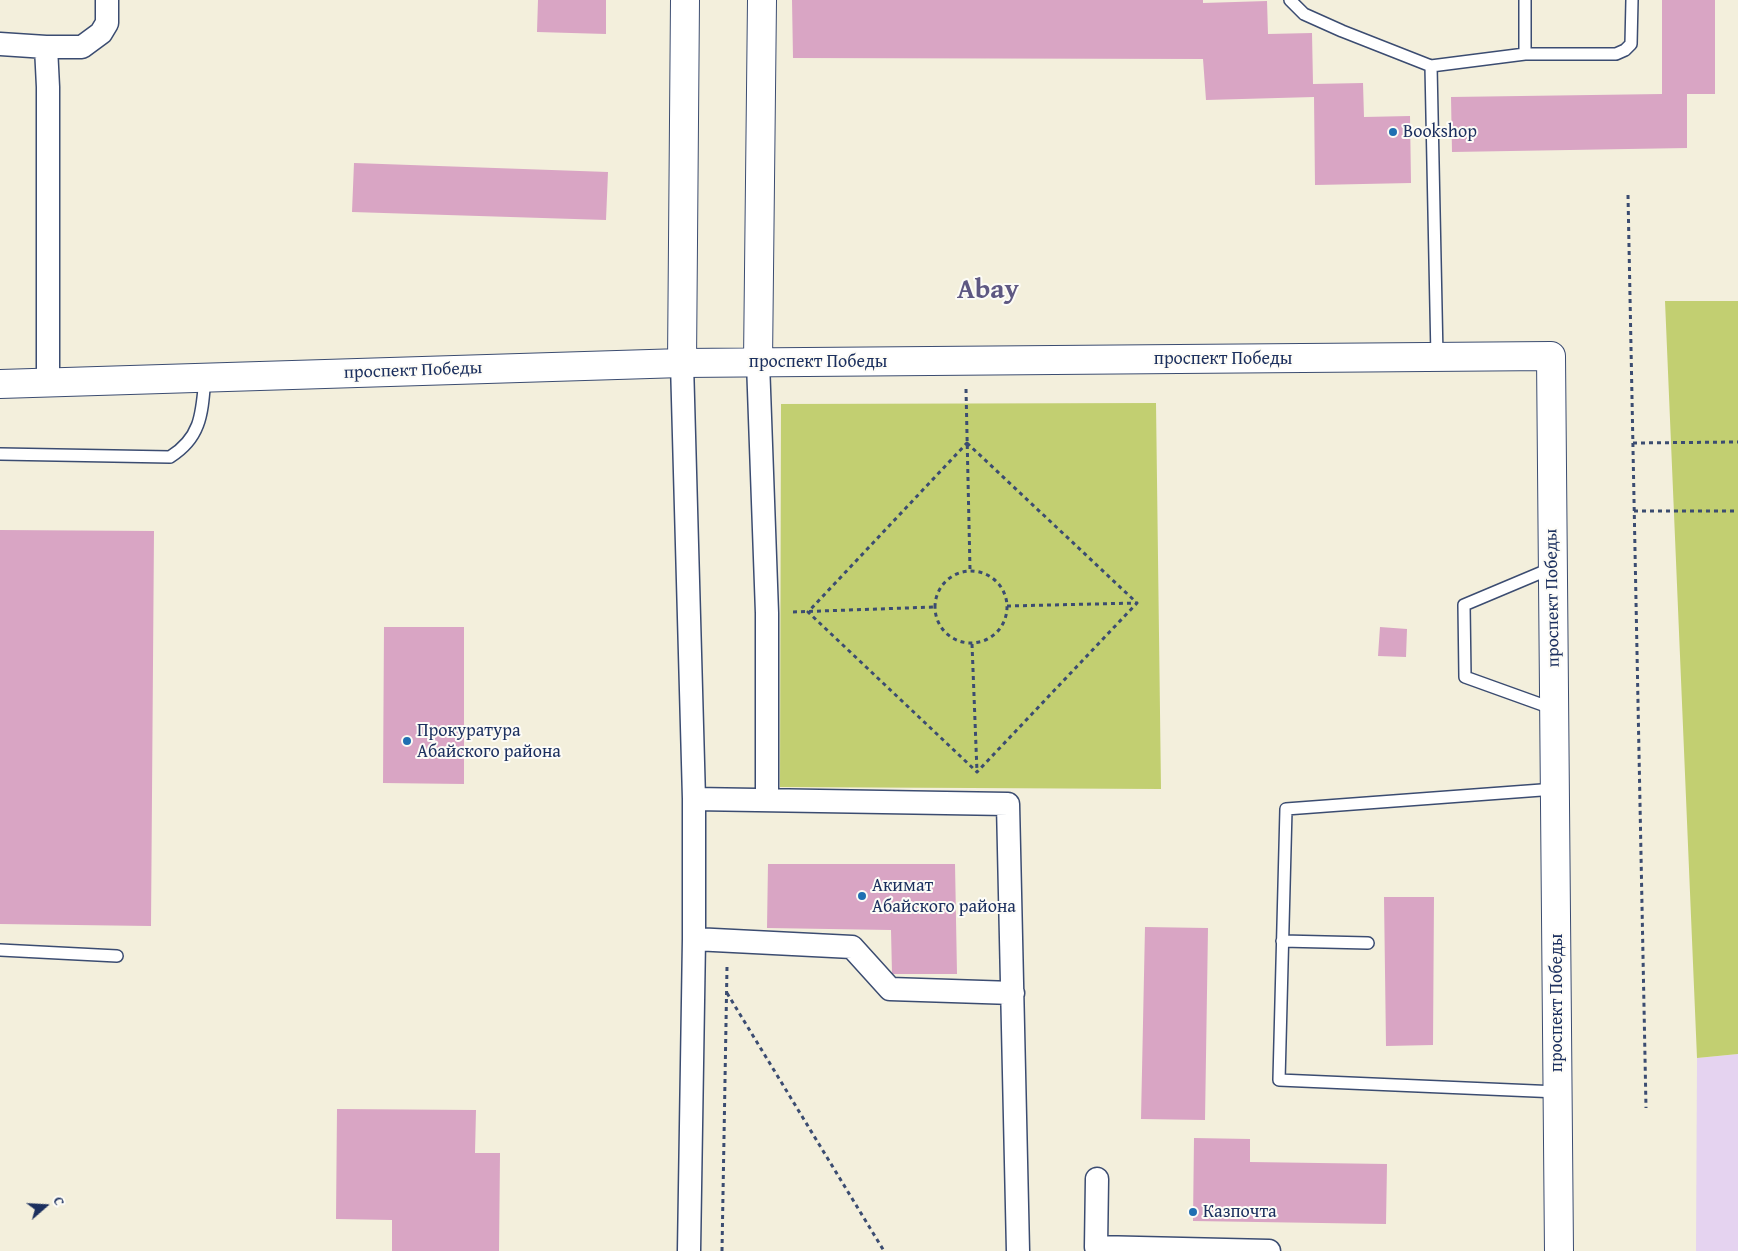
<!DOCTYPE html>
<html>
<head>
<meta charset="utf-8">
<style>
	body { margin:0 }
	#map { position:relative; width:1738px; height:1251px; overflow:hidden; background:#f3efdc; font-family:"Gentium Book Plus",serif }
	canvas { display:block }
	.north { position:absolute; left:20px; top:1181px; width:50px; height:50px; -webkit-text-stroke:4px #fdfcf7; paint-order:stroke; rotate:71deg; font-size:14px; font-weight:700; line-height:20px; text-align:center; color:#1b2f5e }
	.north::after { content:''; display:block; margin:auto; width:18px; height:22px; background:#1b2f5e; clip-path:polygon(50% 0,100% 100%,50% 72%,0 100%) }
</style>
</head>
<body>
<div id="map">
<canvas width="1738" height="1251"></canvas>
<div class="north">С</div>
</div>
<script>
const ctx = document.querySelector('canvas').getContext('2d');
ctx.lineJoin = 'round';
function paint(path, color) { ctx.fillStyle = color; ctx.fill(path, 'evenodd'); }
function trace(path, color, width, dash) { ctx.strokeStyle = color; ctx.lineWidth = width; ctx.lineCap = dash ? 'butt' : 'round'; ctx.setLineDash(dash || []); ctx.stroke(path); }
function label(font, color, halo, rows, align = 'center') {
  ctx.font = font + ' "Gentium Book Plus",serif'; ctx.lineWidth = 4; ctx.setLineDash([]); ctx.textBaseline = 'middle'; ctx.strokeStyle = halo; ctx.fillStyle = color; for (const [text, x, y, turn = 0] of rows) {
    ctx.save(); ctx.translate(x, y); ctx.rotate((+turn || 0) * Math.PI / 180); ctx.textAlign = isNaN(turn) ? turn : align; if (halo) ctx.strokeText(text, 0, 0); ctx.fillText(text, 0, 0); ctx.restore();
  }
}
paint(new Path2D(`
	M 1738,1054 L 1738,1251 L 1696,1251 L 1697,1058 Z`), '#e5d3f0');
paint(new Path2D(`
	M 1665,301 L 1738,301 L 1738,1054 L 1697,1058 Z
	M 1156,403 L 1161,789 L 780,787 L 781,404 Z`), '#c2cf71');
paint(new Path2D(`
	M 538,0 L 606,0 L 606,34 L 537,32 Z
	M 792,0 L 1203,0 L 1203,3 L 1267,1 L 1268,34 L 1312,33 L 1313,84 L 1363,83 L 1364,117 L 1410,116 L 1411,183 L 1315,185 L 1314,97 L 1206,100 L 1203,59 L 793,58 Z
	M 1662,0 L 1715,0 L 1715,94 L 1687,94 L 1687,148 L 1452,152 L 1451,97 L 1662,94 Z
	M 354,163 L 608,172 L 606,220 L 352,212 Z
	M 0,530 L 154,531 L 151,926 L 0,924 Z
	M 384,627 L 464,627 L 464,784 L 383,783 Z
	M 1380,627 L 1407,629 L 1406,657 L 1378,656 Z
	M 768,864 L 955,864 L 957,974 L 892,974 L 891,930 L 767,928 Z
	M 1384,897 L 1434,897 L 1433,1045 L 1386,1046 Z
	M 1145,927 L 1208,928 L 1205,1120 L 1141,1119 Z
	M 337,1109 L 476,1110 L 475,1153 L 500,1153 L 499,1251 L 392,1251 L 392,1220 L 336,1219 Z
	M 1194,1138 L 1250,1139 L 1250,1162 L 1387,1164 L 1386,1224 L 1193,1221 Z`), '#d9a5c4');
const lane = new Path2D(`
	M 1290,0 L 1304,14 L 1342,31 L 1431,66
	M 1525,0 L 1525,54
	M 1437,357 L 1431,66 L 1525,54 L 1616,54 L 1625,50 L 1631,44 L 1632,0
	M 0,454 L 170,457 C 202,437 202,412 205,377
	M 1552,568 L 1464,605 L 1465,677 L 1554,709
	M 1555,789 L 1286,809 L 1279,1080 L 1558,1092
	M 1282,941 L 1368,943
	M 0,950 L 117,956`);
const street = new Path2D(`
	M 0,44 L 46,47
	M 758,362 L 767,613 L 767,799
	M 682,363 L 694,799 L 694,939 L 852,947 L 890,989 L 1013,993
	M 48,382 L 48,87 L 46,47 L 82,47 L 101,33 L 107,23 L 107,0
	M 694,799 L 1008,804 L 1018,1251
	M 1097,1179 L 1096,1247 L 1269,1251
	M 689,1251 L 694,939`);
const secondary = new Path2D(`
	M 758,362 L 762,0
	M 682,363 L 685,0
	M 0,384 L 682,363 L 1551,356 L 1559,1251`);
trace(lane, '#3b4c71', 14);
trace(street, '#3b4c71', 25);
trace(secondary, '#3b4c71', 30);
trace(new Path2D(`
	M 1628,195 L 1646,1108
	M 966,389 L 970,569
	M 967,443 L 1137,603 L 977,772 L 808,612 Z
	M 1633,443 L 1738,442
	M 1634,511 L 1738,511
	M935 607a36 36 0 1 1 72 0a36 36 0 1 1-72 0Z
	M 1007,606 L 1137,603
	M 793,612 L 934,607
	M 972,644 L 977,772
	M 727,993 L 884,1251
	M 722,1251 L 727,967`), '#3b4c71', 3, [4, 4]);
trace(lane, '#fff', 11);
trace(street, '#fff', 22);
trace(secondary, '#fff', 28);
for (const [x, y, r, color] of [
	[1393,132,5,"#1f6fb2"],
	[407,741,5,"#1f6fb2"],
	[862,896,5,"#1f6fb2"],
	[1193,1212,5,"#1f6fb2"]
]) { const dot = new Path2D(); dot.arc(x, y, r, 0, 2 * Math.PI); ctx.fillStyle = color; ctx.fill(dot); trace(dot, '#fdfcf7', 2); }
label('18px', '#1b2f5e', '#fdfcf7', [
	["Bookshop",1403,132],
	["Прокуратура",417,731],
	["Абайского района",417,752],
	["Акимат",872,886],
	["Абайского района",872,907],
	["Казпочта",1203,1212]
], 'left');
label('18px', '#1b2f5e', '#fdfcf7', [
	["проспект Победы",1223,359],
	["проспект Победы",818,362],
	["проспект Победы",413,371,-2],
	["проспект Победы",1553,598,-91],
	["проспект Победы",1557,1003,-90]
]);
label('bold 28px', '#5e5882', '#fdfcf7', [
	["Abay",988,291]
]);
</script>
</body>
</html>
